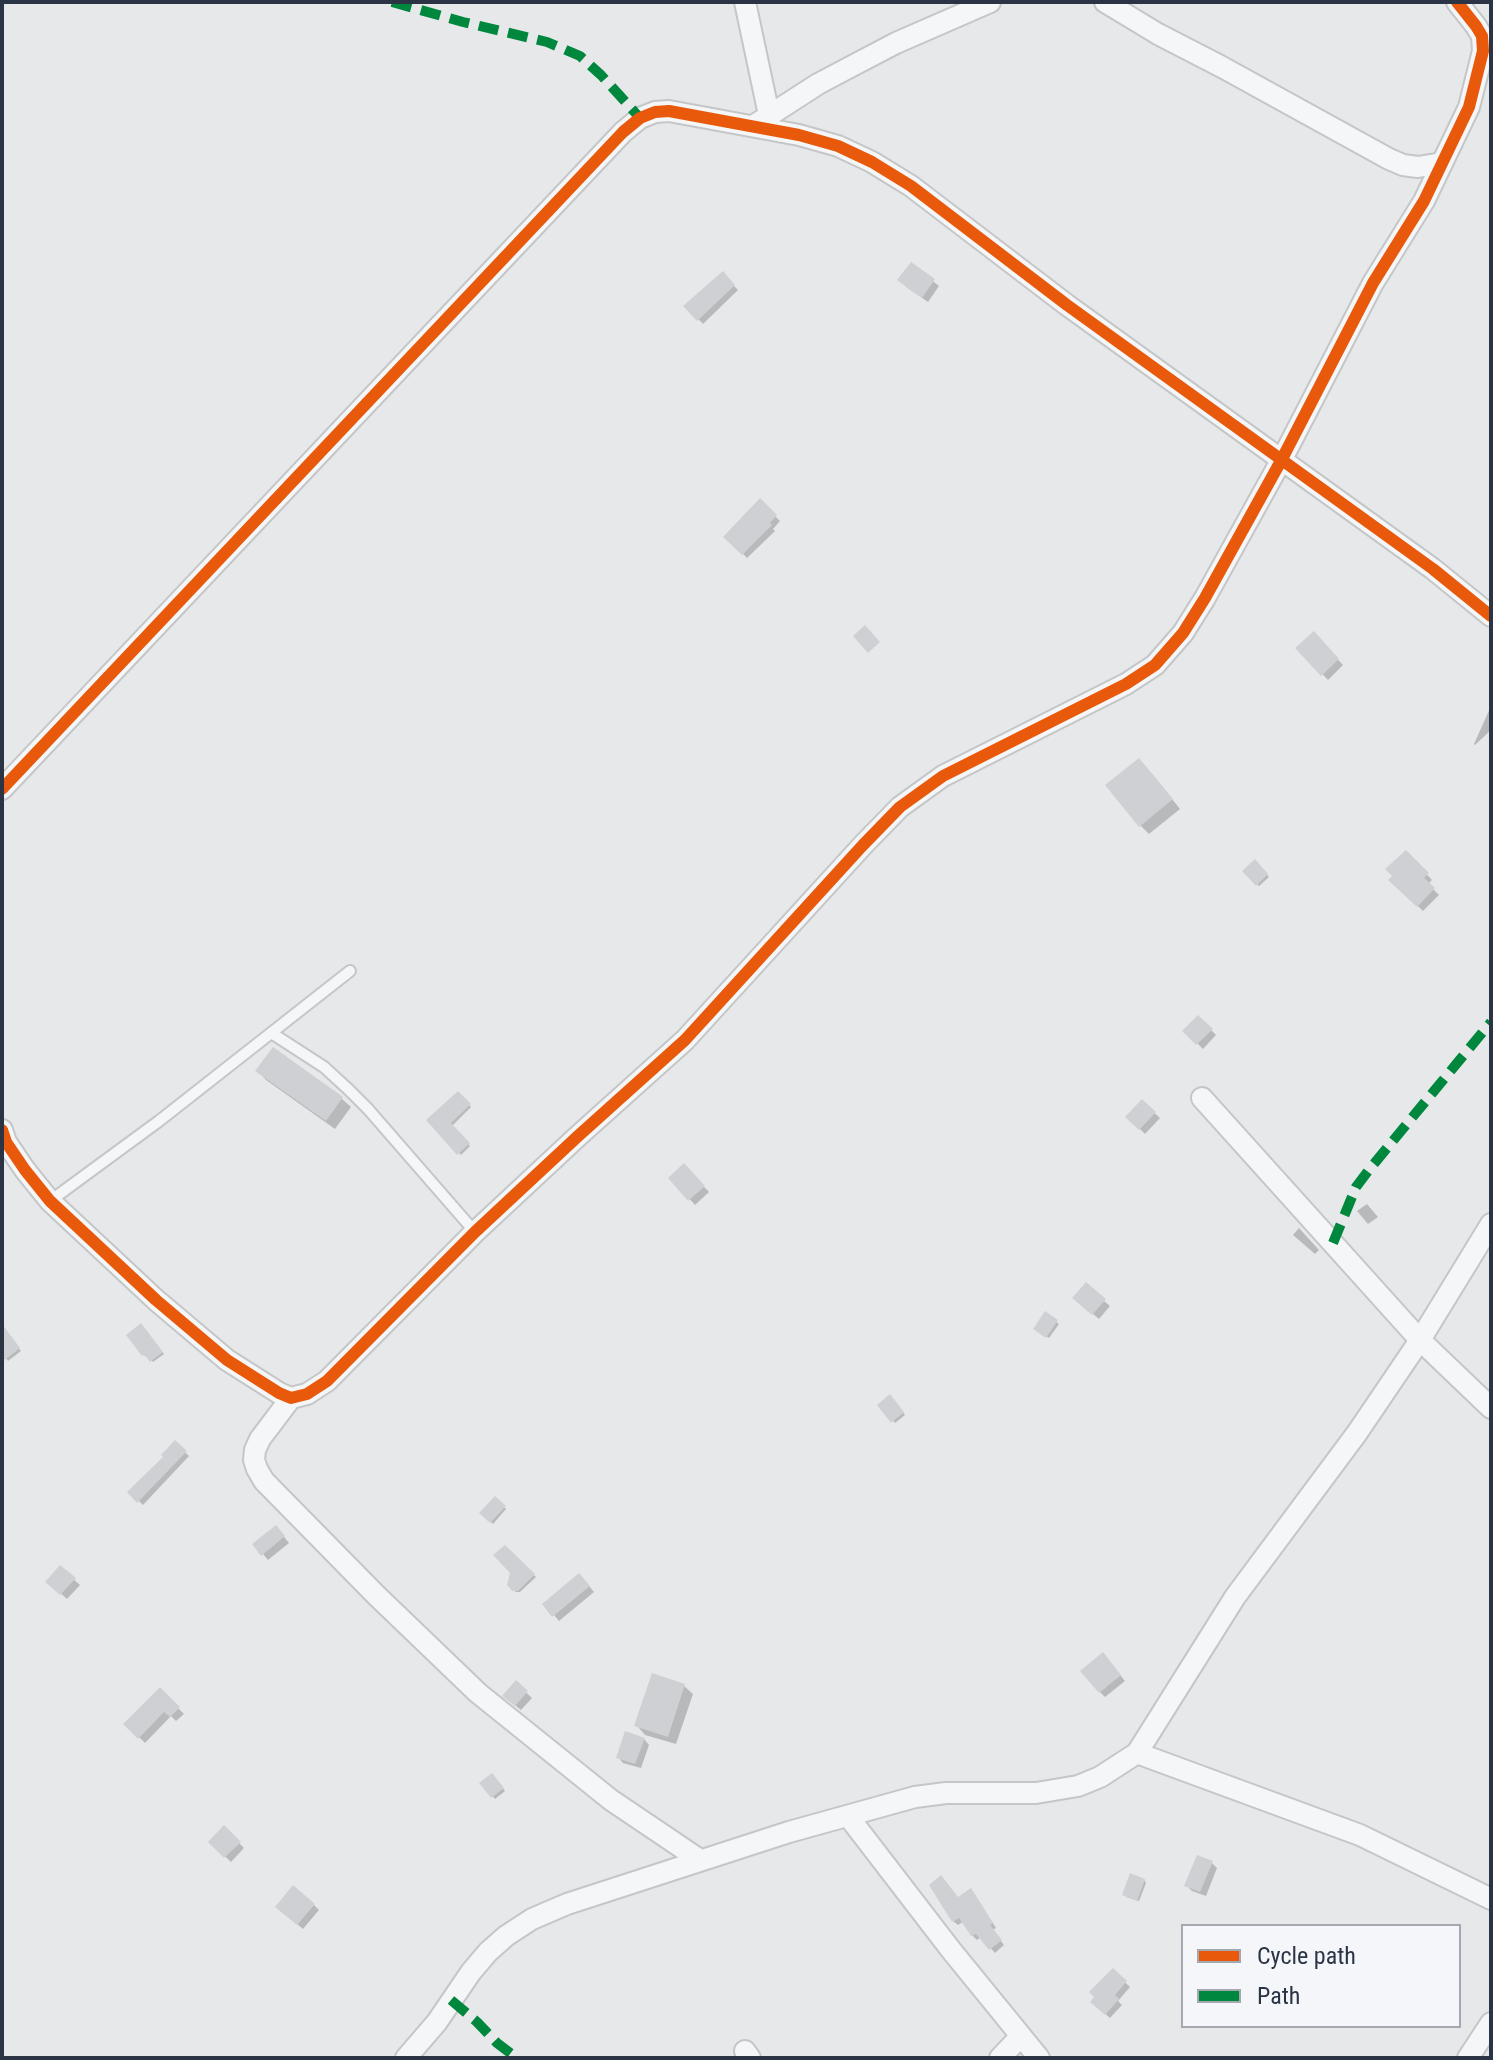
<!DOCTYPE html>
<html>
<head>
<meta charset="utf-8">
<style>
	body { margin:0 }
	#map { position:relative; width:1493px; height:2060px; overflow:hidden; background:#e6e8ea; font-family:"Roboto Condensed",sans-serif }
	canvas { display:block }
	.frame { position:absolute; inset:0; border:4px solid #2b3445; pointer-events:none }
	.legend { position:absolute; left:1181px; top:1924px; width:280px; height:104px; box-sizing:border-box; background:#f4f6f9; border:2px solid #a4a8b1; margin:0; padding:10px 14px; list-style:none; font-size:24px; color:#2b3445 }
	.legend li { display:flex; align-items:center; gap:16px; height:40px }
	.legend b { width:40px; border:2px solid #a4a8b1 }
</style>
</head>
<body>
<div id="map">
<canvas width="1493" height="2060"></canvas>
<div class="frame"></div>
<ul class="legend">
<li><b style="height:10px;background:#e8590c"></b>Cycle path</li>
<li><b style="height:10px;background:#00873e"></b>Path</li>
</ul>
</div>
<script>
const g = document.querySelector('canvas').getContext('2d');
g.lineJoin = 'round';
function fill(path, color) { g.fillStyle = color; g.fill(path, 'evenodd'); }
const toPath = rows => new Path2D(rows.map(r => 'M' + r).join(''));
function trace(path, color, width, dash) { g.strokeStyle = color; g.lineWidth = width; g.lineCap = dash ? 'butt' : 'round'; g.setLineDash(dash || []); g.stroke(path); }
fill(toPath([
	[911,264,939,286,928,302,905,286],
	[722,273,738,290,703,324,686,306],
	[760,501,780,521,773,529,775,531,747,558,726,536],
	[1314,634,1343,665,1328,680,1298,648],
	[1491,706,1491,730,1475,745,1474,744],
	[1148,769,1180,809,1149,834,1140,825],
	[1406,852,1432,880,1428,884,1439,895,1423,911,1391,880],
	[1255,862,1269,877,1259,886,1245,871],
	[1198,1017,1216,1035,1203,1049,1185,1031],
	[273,1049,342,1099,351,1107,335,1129,266,1080,258,1071],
	[458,1094,471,1107,452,1126,470,1146,461,1155,429,1120],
	[1142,1102,1160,1118,1145,1134,1128,1117],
	[684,1166,709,1192,695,1205,671,1178],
	[1367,1204,1378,1217,1368,1224,1357,1211],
	[1299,1228,1319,1250,1315,1254,1293,1235],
	[1104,1301,1110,1306,1099,1319,1080,1303],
	[1045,1314,1059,1324,1049,1338,1038,1331],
	[141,1325,164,1354,153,1362,147,1355,145,1356,143,1354],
	[9,1336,21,1351,8,1361,2,1353,2,1341],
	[890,1397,905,1415,895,1423,879,1405],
	[175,1443,189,1456,143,1505,130,1492,166,1457],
	[495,1499,506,1509,493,1524,482,1513],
	[281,1533,289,1543,268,1560,263,1554],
	[505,1548,536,1577,520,1592,516,1592,511,1587,512,1572],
	[61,1568,80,1585,67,1599,48,1582],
	[585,1581,594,1592,559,1621,554,1615],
	[1108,1660,1125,1681,1105,1697,1100,1692],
	[516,1683,532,1698,521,1710,510,1701],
	[684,1686,693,1694,676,1744,645,1735,637,1726],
	[160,1690,184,1714,176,1721,171,1716,145,1743,126,1724],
	[644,1739,649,1745,641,1768,623,1763,618,1757],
	[492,1775,505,1791,495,1799,482,1784],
	[224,1828,244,1848,231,1862,210,1842],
	[1212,1863,1217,1868,1206,1896,1192,1891,1186,1885],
	[1144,1880,1146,1883,1139,1901,1126,1897],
	[975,1895,996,1928,992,1930,1004,1945,995,1953,981,1937,977,1940,972,1935,964,1921,958,1925,953,1921,958,1899],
	[314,1905,319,1910,303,1929,283,1912],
	[1113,1971,1130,1987,1118,2001,1122,2005,1110,2018,1092,2002]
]), '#0003');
fill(toPath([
	[911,262,935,279,922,298,897,280],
	[723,271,735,285,697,321,683,306],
	[760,498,777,515,770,523,772,525,742,555,723,537],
	[865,625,880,642,868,653,853,636],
	[1314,631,1339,659,1321,676,1295,648],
	[1139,758,1173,799,1139,827,1105,785],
	[1406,850,1429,873,1424,878,1435,888,1417,907,1388,880,1392,876,1385,869],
	[1255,859,1268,874,1256,886,1242,871],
	[1198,1015,1213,1029,1196,1045,1182,1031],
	[273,1047,343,1097,326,1121,255,1071],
	[458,1091,471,1104,451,1123,470,1143,457,1155,426,1120],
	[1142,1099,1156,1112,1139,1130,1125,1117],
	[684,1163,705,1186,688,1201,668,1178],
	[1086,1282,1106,1299,1092,1315,1072,1298],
	[1045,1311,1058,1320,1046,1338,1033,1329],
	[141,1323,163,1352,150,1362,144,1354,142,1356,126,1335],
	[2,1324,20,1348,2,1362],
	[890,1394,904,1412,891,1423,877,1405],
	[175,1440,187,1451,137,1503,127,1492,163,1457,161,1455],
	[495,1496,506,1506,490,1523,479,1513],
	[276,1525,285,1536,261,1556,252,1544],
	[505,1545,535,1574,518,1591,512,1591,510,1588,507,1585,510,1573,493,1555],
	[60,1565,76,1578,60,1595,45,1582],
	[579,1573,590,1586,552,1617,542,1604],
	[1103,1652,1121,1675,1099,1693,1080,1671],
	[652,1673,685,1684,668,1737,634,1726],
	[516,1680,528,1691,515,1706,502,1696],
	[160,1687,180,1707,170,1717,164,1712,138,1739,123,1724],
	[625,1731,645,1738,635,1764,616,1758],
	[492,1773,504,1788,491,1798,479,1783],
	[224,1825,241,1842,224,1858,208,1842],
	[1197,1855,1213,1861,1200,1892,1184,1886],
	[1130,1873,1145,1879,1137,1901,1122,1895],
	[941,1875,958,1897,971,1888,993,1923,990,1925,1002,1940,989,1950,976,1934,971,1936,959,1918,952,1922,929,1885],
	[293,1885,315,1904,297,1925,275,1907],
	[1113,1968,1127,1981,1115,1995,1119,1999,1105,2015,1090,2002,1094,1997,1089,1992]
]), '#ced0d3');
const service = toPath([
	[273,1034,324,1067,348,1089,368,1109,475,1232],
	[50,1201,159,1121,350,971]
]);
const minor = toPath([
	[745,2,769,115],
	[1105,2,1158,34,1222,67,1389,159,1403,165,1418,167,1442,163],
	[753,126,818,84,854,65,896,43,990,2],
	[2,789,623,132,640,118,655,112,669,111,799,135,838,146,872,162,911,186,1067,305,1433,569,1491,616],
	[1202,1098,1420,1340,1491,1408],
	[2,1130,6,1142,25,1170,50,1201,156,1300,227,1360,279,1393,291,1398,307,1394,327,1381,475,1232,577,1137,685,1040,863,845,900,807,943,776,1126,684,1155,665,1183,633,1205,598,1282,459,1373,283,1424,201,1469,107,1483,51,1482,36,1476,26,1457,2],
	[291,1398,260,1439,255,1450,254,1460,257,1469,264,1481,376,1595,478,1693,611,1800,700,1860],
	[1137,1753,1360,1835,1491,1899],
	[848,1816,951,1950,1039,2058],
	[745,2051,750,2058],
	[406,2058,437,2022,471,1972,488,1952,506,1936,532,1919,567,1904,789,1832,915,1797,946,1793,1036,1793,1078,1786,1100,1777,1137,1753,1235,1597,1357,1433,1420,1340,1491,1224],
	[1000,2058,1021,2036],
	[1468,2058,1491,2023]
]);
trace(service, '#c4c6c8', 14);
trace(minor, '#c4c6c8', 24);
trace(service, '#f5f6f7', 10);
trace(minor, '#f5f6f7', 20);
trace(toPath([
	[392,2,463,22,547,42,580,56,601,75,640,118],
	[1333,1243,1356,1187,1368,1171,1491,1022],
	[451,2000,477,2022,497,2043,517,2058]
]), '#00873e', 10, [20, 10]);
trace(toPath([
	[2,789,623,132,640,118,655,112,669,111,799,135,838,146,872,162,911,186,1067,305,1433,569,1491,616],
	[2,1130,6,1142,25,1170,50,1201,156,1300,227,1360,279,1393,291,1398,307,1394,327,1381,475,1232,577,1137,685,1040,863,845,900,807,943,776,1126,684,1155,665,1183,633,1205,598,1282,459,1373,283,1424,201,1469,107,1483,51,1482,36,1476,26,1457,2]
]), '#e8590c', 12);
</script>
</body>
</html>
